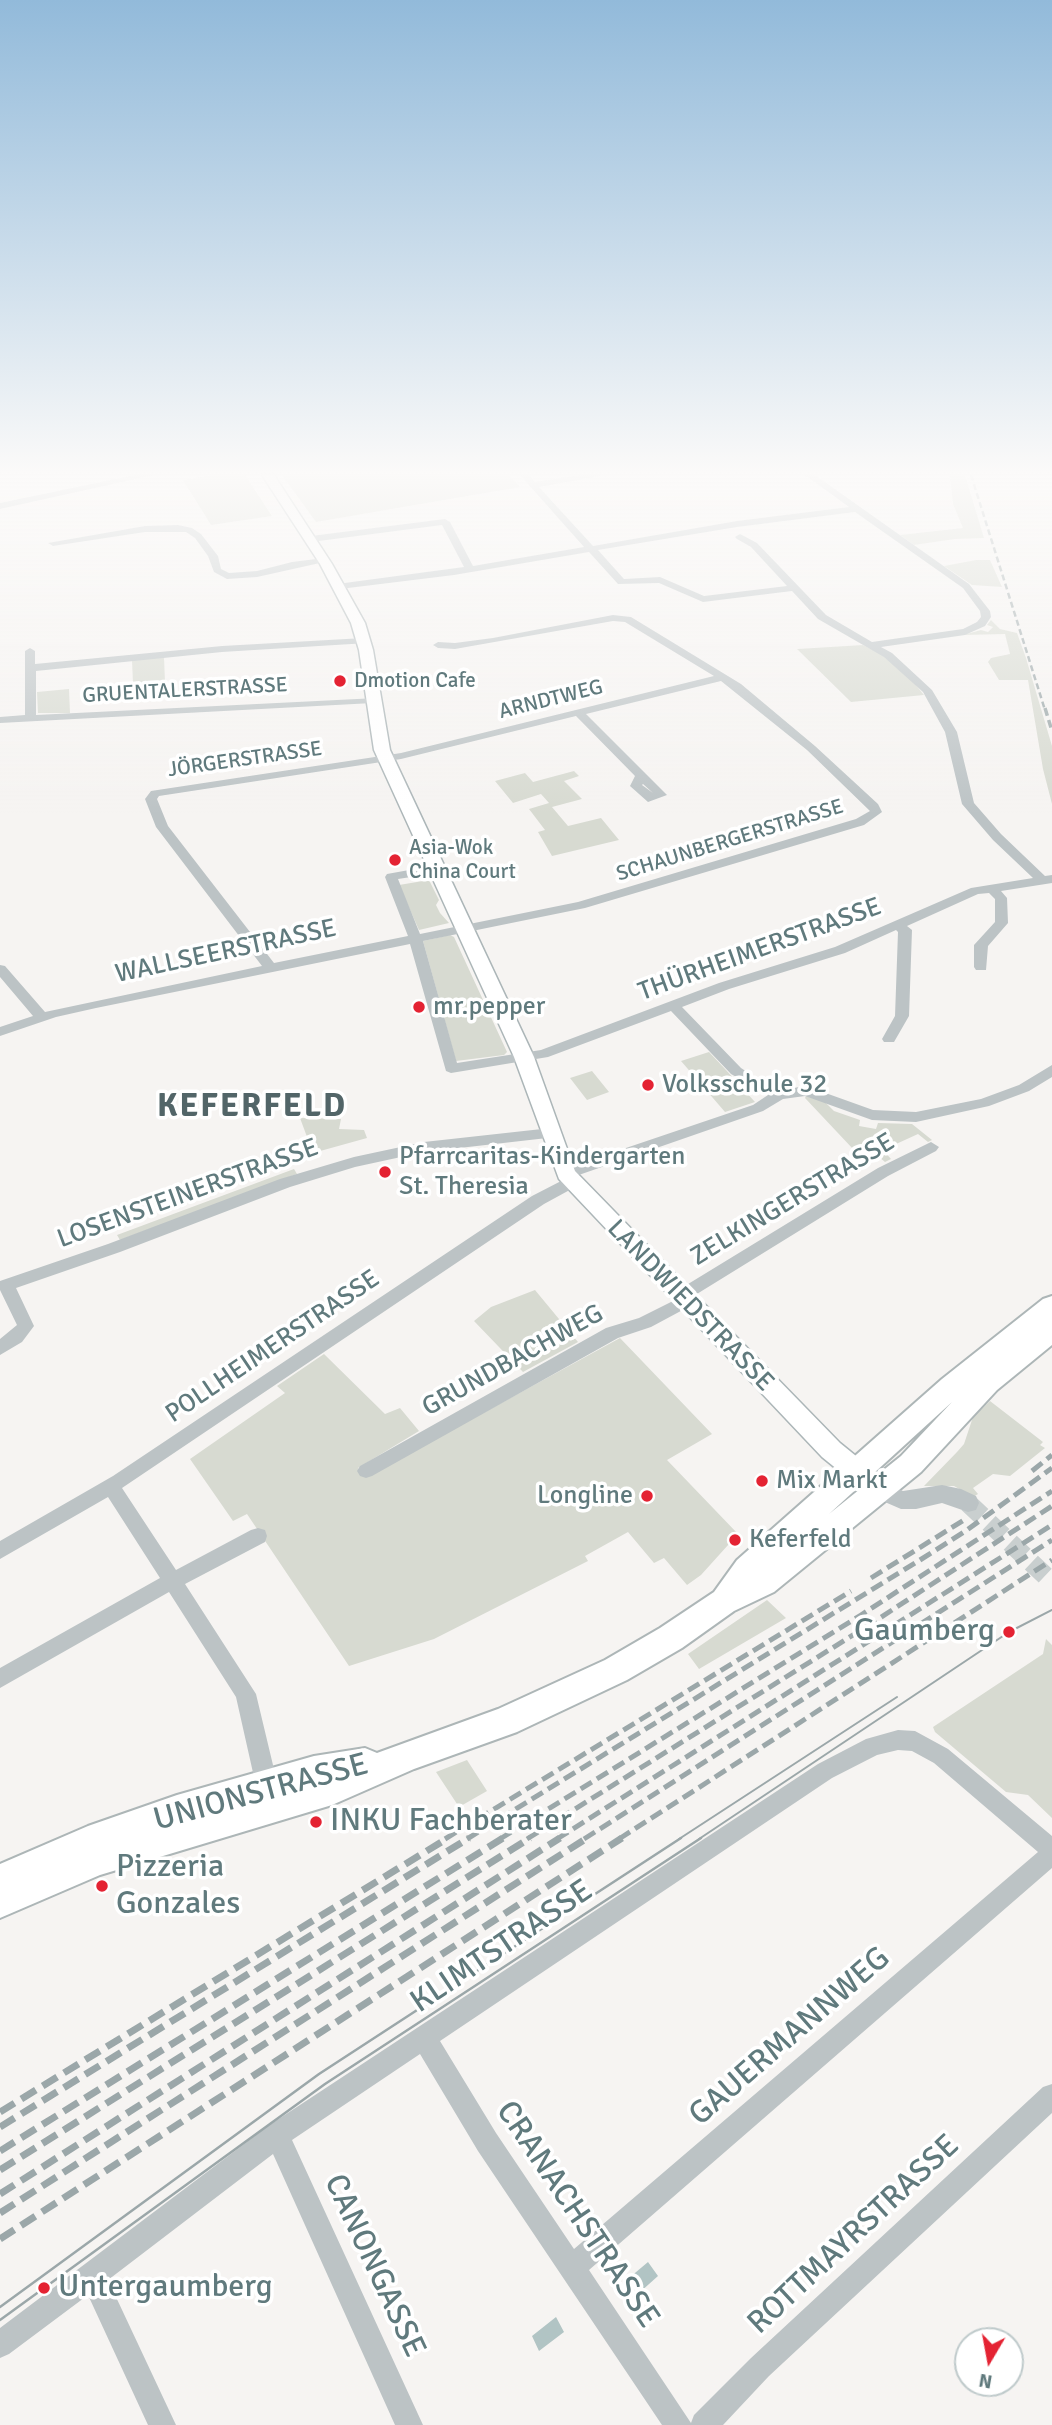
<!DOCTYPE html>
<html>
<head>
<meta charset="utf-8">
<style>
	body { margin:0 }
	#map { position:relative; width:1052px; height:2425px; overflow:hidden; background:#f6f4f2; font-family:Signika,sans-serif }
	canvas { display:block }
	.north { position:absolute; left:954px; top:2327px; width:70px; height:70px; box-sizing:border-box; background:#fff; border:2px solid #bfcacb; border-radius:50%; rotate:190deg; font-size:19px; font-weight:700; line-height:28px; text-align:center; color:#607a7d }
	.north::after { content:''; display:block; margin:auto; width:24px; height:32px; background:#e42333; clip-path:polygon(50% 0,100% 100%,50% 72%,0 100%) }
</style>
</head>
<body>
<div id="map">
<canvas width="1052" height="2425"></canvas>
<div class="north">N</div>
</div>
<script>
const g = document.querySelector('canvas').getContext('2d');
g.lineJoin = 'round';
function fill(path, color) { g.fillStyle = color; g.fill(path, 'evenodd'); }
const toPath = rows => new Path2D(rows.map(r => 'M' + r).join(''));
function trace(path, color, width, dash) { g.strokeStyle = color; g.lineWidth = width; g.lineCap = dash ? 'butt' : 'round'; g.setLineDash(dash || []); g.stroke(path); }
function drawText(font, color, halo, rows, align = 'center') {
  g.font = font + ' Signika,sans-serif'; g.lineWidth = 7; g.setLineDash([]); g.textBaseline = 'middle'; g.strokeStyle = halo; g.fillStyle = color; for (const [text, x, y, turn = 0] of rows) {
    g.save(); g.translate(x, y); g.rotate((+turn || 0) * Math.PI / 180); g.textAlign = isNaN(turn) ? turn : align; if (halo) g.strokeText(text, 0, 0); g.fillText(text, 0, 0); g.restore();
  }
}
fill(toPath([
	[213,475,245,475,272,516,211,525,183,480],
	[282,475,509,475,520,487,316,522],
	[950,475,965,475,984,538,955,539,914,545,900,535,963,528,953,504],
	[976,560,990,560,1002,587,972,585,944,566],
	[991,620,1000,629,1017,633,1026,658,1052,746,1052,804,1043,769,1028,680,999,680,988,662,991,658,1010,654,1005,634,963,635,981,630,988,632,993,627,987,625],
	[863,645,881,654,911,679,924,695,851,702,797,649],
	[164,657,165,682,133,684,132,660],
	[69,689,70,713,38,713,37,692],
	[574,771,579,776,564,781,582,799,552,807,568,826,601,818,619,840,552,856,538,832,545,830,529,809,549,803,541,794,513,803,495,781,525,773,533,782],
	[429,880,439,900,436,905,440,913,449,923,419,930,399,885],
	[450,935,454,937,507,1052,504,1055,456,1061,423,941],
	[709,1052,726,1070,755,1102,725,1112,681,1061],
	[592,1071,609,1092,587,1100,570,1078],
	[806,1096,825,1102,834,1111,860,1120,859,1126,876,1129,878,1123,912,1124,932,1140,928,1142,918,1134,883,1150,891,1159,885,1162,865,1145,853,1149,805,1098],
	[300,1118,341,1119,339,1129,364,1130,367,1138,313,1153],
	[294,1169,297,1174,120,1240,117,1235],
	[535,1290,578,1342,523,1372,474,1321,491,1307],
	[620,1338,712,1434,667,1460,738,1534,701,1575,687,1585,664,1558,654,1563,628,1532,585,1556,588,1561,434,1639,349,1666,247,1514,233,1521,190,1459,285,1393,277,1386,324,1354,385,1414,400,1408,419,1431,358,1468,366,1477],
	[990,1401,1043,1442,1040,1445,1045,1448,1010,1476,993,1474,973,1488,978,1494,973,1497,954,1486,924,1486,957,1452,964,1444,973,1417],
	[767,1600,786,1618,699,1669,688,1654],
	[1046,1639,1052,1645,1052,1818,1028,1795,1006,1792,935,1732,933,1727,1043,1654],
	[467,1760,487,1791,459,1807,436,1772]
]), '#d7dad1');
fill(toPath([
	[648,2262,658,2276,639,2293,629,2278],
	[556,2317,564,2332,539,2351,532,2336]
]), '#b1c4c4');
trace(toPath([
	[968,1503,1052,1582]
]), '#c9cfcf', 19, [19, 10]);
const secondary = toPath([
	[262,475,274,475,332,564,365,623,373,650,390,750,534,1057,575,1171,840,1443,888,1482,891,1489,888,1496,879,1499,870,1496,822,1457,559,1179,514,1057,374,750,359,650,351,623,320,564,262,475]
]);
const primary = toPath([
	[1052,1296,1052,1345,997,1390,921,1472,774,1592,734,1611,682,1648,627,1680,517,1732,414,1769,332,1805,100,1875,0,1918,0,1864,88,1826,177,1795,314,1756,365,1748,377,1753,498,1709,605,1660,660,1628,714,1592,737,1560,942,1379,1043,1299,1052,1296],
	[952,1402,901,1456,829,1514,952,1402]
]);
trace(secondary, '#acb6b8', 3);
trace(primary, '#adb6b7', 4);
fill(toPath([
	[135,475,153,475,0,509,0,503,135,475],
	[520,475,529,475,535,482,581,475,604,475,539,487,593,546,737,521,849,507,805,475,815,475,969,584,990,611,991,617,985,626,965,635,881,647,892,653,932,690,957,732,974,803,1001,834,1045,876,1052,875,1052,883,1001,891,1007,898,1008,923,988,946,986,970,976,970,974,967,974,945,995,922,995,899,989,893,978,894,907,926,912,930,909,1016,894,1042,884,1042,882,1039,895,1016,898,932,896,930,845,953,729,989,682,1007,741,1068,753,1076,781,1090,806,1086,873,1110,916,1112,981,1099,1019,1085,1052,1065,1052,1077,1029,1091,989,1106,916,1122,872,1120,805,1096,783,1099,763,1111,573,1177,580,1182,577,1186,544,1204,122,1488,176,1570,251,1530,258,1528,265,1530,267,1536,265,1542,185,1584,256,1694,278,1786,275,1793,267,1796,259,1793,256,1786,236,1697,169,1592,0,1688,0,1668,160,1578,108,1497,0,1559,0,1541,113,1476,532,1196,565,1179,558,1174,561,1170,753,1105,768,1095,731,1074,671,1011,548,1057,451,1073,446,1071,410,944,96,1008,56,1017,0,1036,0,1027,33,1016,0,977,0,965,5,966,45,1012,262,966,156,827,145,799,151,791,401,753,714,676,625,622,613,621,455,649,438,648,433,645,438,642,455,643,493,638,613,615,631,617,741,684,815,746,878,804,882,812,864,825,585,908,423,941,457,1063,541,1050,719,983,835,947,971,888,1033,878,993,840,962,804,945,732,923,692,884,657,818,619,792,591,703,602,659,583,618,584,589,552,454,575,340,589,337,588,337,584,464,567,442,525,311,542,306,539,311,536,445,519,450,522,473,566,584,547,520,475],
	[855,512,963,588,980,611,981,617,977,622,963,629,872,642,826,615,757,543,740,534,735,537,737,539,751,547,787,586,704,596,660,577,624,579,598,550,737,527,855,512],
	[721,681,807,750,870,811,856,819,578,902,420,934,398,879,437,873,443,869,437,865,387,874,385,877,408,936,274,963,168,826,157,799,159,796,401,759,576,716,635,776,630,786,648,802,667,795,586,714,721,681],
	[643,784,653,793,642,785,643,784],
	[178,525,192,528,201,534,218,556,221,569,229,573,257,571,292,562,324,558,329,561,257,577,227,579,214,572,208,556,195,538,186,532,145,532,53,546,48,543,145,526,178,525],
	[364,638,368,639,368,643,222,652,36,671,36,715,377,698,378,700,373,703,0,723,0,717,25,715,25,651,30,648,35,651,35,664,222,646,364,638],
	[551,1128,556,1129,558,1133,556,1137,424,1152,355,1167,290,1187,120,1252,16,1288,34,1326,22,1342,0,1355,0,1339,17,1325,0,1290,0,1281,108,1244,280,1179,354,1157,424,1142,551,1128],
	[931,1142,939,1147,936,1151,888,1176,692,1297,694,1301,692,1305,651,1327,618,1338,372,1476,366,1478,360,1476,357,1471,360,1466,606,1328,639,1318,675,1300,673,1296,675,1292,878,1168,931,1142],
	[898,1730,915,1731,948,1749,1052,1836,1052,1868,589,2270,691,2423,694,2415,751,2358,1043,2087,1052,2084,1052,2113,769,2376,723,2425,662,2425,478,2151,420,2054,292,2140,423,2425,395,2425,273,2154,108,2280,176,2425,148,2425,88,2295,9,2354,0,2358,0,2328,268,2126,818,1764,866,1739,898,1730],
	[898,1750,912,1751,934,1763,1038,1852,574,2249,496,2133,440,2041,832,1778,877,1755,898,1750]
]), '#bcc3c5');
fill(toPath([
	[879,1480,903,1491,942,1485,961,1489,976,1496,979,1503,976,1510,968,1512,942,1503,916,1509,901,1509,871,1496,868,1489,871,1482,879,1480]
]), '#bcc3c5');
fill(secondary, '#fff');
fill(primary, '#fff');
trace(toPath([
	[679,1839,897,1697],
	[699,1839,1009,1632,1052,1610]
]), '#9ba7a9', 2);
trace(toPath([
	[0,2307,319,2074,681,1838],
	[0,2320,325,2084,701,1838]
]), '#9ba7a9', 2.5);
trace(toPath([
	[971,475,1045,710]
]), '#9ba7a9', 2.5, [6, 3.5]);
trace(toPath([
	[1045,708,1052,731]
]), '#9ba7a9', 3.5, [8, 4.5]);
trace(toPath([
	[1032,1471,1052,1455],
	[871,1578,964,1520],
	[445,1839,851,1591],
	[467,1839,920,1560,967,1530,1052,1468],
	[500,1839,861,1615,1052,1491],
	[527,1839,869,1625,1052,1506],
	[557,1839,1052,1525],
	[584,1839,1052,1540],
	[619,1839,1052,1560]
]), '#9ba7a9', 5, [13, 6]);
trace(toPath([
	[0,2112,448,1838],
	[0,2127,469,1838],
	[0,2151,503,1838],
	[0,2170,530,1838],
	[0,2194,560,1838],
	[0,2213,587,1838],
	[0,2239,622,1838]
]), '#9ba7a9', 7, [17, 8]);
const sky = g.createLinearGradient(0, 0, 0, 815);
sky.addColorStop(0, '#92bada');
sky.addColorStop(0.58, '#fbfaf9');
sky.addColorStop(1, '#fbfaf900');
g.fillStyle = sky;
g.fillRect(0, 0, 1052, 815);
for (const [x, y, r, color] of [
	[340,681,7,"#e42333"],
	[395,860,7,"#e42333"],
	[419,1007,7,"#e42333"],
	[648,1085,7,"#e42333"],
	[385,1172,7,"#e42333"],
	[762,1481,7,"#e42333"],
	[647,1496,7,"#e42333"],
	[735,1540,7,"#e42333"],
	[1009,1632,7,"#e42333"],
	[316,1822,7,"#e42333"],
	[102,1886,7,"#e42333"],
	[44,2288,7,"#e42333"]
]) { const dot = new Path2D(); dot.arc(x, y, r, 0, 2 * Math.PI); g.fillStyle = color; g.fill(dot); trace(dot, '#fff', 2.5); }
drawText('21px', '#607a7d', '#fff', [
	["Dmotion Cafe",354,681],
	["Asia-Wok",409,848],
	["China Court",409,872]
], 'left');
drawText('21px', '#607a7d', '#fff', [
	["GRUENTALERSTRASSE",185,691,-3],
	["ARNDTWEG",551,700,-14],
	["JÖRGERSTRASSE",245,760,-8],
	["SCHAUNBERGERSTRASSE",730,841,-17]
]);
drawText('26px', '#607a7d', '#fff', [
	["THÜRHEIMERSTRASSE",760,950,-20],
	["WALLSEERSTRASSE",226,952,-12],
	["LOSENSTEINERSTRASSE",188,1194,-20],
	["ZELKINGERSTRASSE",793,1200,-31],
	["LANDWIEDSTRASSE",690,1306,46],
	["POLLHEIMERSTRASSE",273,1347,-34],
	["GRUNDBACHWEG",513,1361,-29]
]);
drawText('26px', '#607a7d', '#fff', [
	["mr.pepper",433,1007],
	["Volksschule 32",662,1085],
	["Pfarrcaritas-Kindergarten",399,1157],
	["St. Theresia",399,1187],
	["Mix Markt",776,1481],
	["Longline",633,1496,"right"],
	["Keferfeld",749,1540]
], 'left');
drawText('32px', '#607a7d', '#fff', [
	["Gaumberg",995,1632,"right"],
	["INKU Fachberater",330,1822],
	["Pizzeria",116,1868],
	["Gonzales",116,1905],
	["Untergaumberg",58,2288]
], 'left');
drawText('32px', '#607a7d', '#fff', [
	["UNIONSTRASSE",261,1793,-15],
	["KLIMTSTRASSE",502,1947,-34],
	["GAUERMANNWEG",790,2037,-41],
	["CRANACHSTRASSE",577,2215,56],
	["ROTTMAYRSTRASSE",854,2235,-43],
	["CANONGASSE",374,2266,65]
]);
g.letterSpacing = '2px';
drawText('bold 33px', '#526568', '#fff', [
	["KEFERFELD",252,1107]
]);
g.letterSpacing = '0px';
</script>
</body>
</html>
